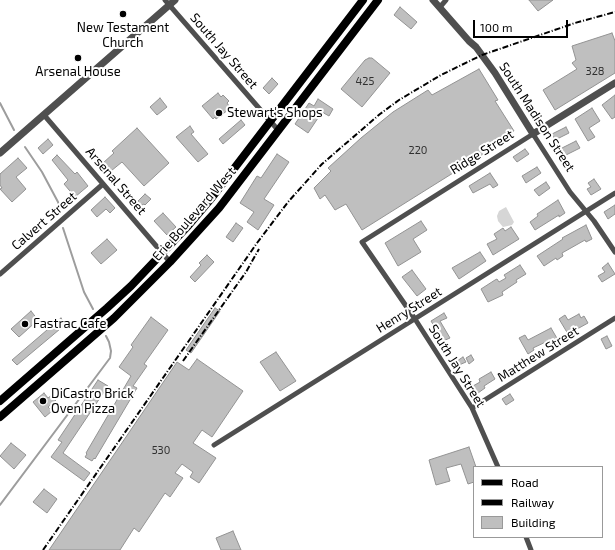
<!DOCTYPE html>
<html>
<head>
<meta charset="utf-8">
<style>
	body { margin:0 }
	#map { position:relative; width:615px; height:550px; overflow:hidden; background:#fff; font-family:"Exo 2",sans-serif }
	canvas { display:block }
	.legend { position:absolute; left:473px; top:466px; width:130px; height:72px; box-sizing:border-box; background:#fff; border:1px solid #999; margin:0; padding:5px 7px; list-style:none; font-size:12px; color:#000 }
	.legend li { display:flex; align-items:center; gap:8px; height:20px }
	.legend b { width:20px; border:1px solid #999 }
	.scale { position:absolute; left:473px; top:20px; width:95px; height:18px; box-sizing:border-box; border:2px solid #000; border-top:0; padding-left:5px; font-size:12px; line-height:14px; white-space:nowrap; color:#000; -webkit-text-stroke:3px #fff; paint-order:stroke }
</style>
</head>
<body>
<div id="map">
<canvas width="615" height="550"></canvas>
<ul class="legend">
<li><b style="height:5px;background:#000"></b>Road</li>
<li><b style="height:5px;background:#000"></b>Railway</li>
<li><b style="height:11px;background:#bfbfbf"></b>Building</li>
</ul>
<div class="scale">100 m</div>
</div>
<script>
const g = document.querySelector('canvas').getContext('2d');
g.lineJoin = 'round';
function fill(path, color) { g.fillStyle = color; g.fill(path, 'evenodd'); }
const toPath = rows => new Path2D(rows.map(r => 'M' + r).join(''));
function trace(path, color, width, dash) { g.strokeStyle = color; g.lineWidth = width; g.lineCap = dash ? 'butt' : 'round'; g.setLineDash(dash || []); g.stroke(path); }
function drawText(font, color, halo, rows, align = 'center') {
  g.font = font + ' "Exo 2",sans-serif'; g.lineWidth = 4; g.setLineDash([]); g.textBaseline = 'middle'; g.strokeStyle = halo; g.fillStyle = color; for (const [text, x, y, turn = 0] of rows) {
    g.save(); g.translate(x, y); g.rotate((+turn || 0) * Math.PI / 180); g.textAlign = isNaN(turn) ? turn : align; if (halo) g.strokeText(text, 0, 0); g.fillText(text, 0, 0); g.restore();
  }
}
fill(toPath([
	[506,207,514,222,512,225,503,227,498,221,497,216,499,211]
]), '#d6d6d6');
trace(toPath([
	[0,103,14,130],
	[25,147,42,172,58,202,61,212],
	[63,228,84,292,93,309],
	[0,505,110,358,111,351,109,342,106,336]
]), '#9d9d9d', 2);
const building = toPath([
	[529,0,553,0,538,11,529,0],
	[400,7,417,22,411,29,394,15,400,7],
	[612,33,615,41,615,73,555,110,543,90,577,69,572,63,576,60,572,46,612,33],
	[369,58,372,58,390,73,362,107,341,89,365,60,369,58],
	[479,69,498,100,495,101,514,131,491,145,493,148,362,230,346,204,335,210,325,195,320,199,314,188,331,171,328,168,361,138,393,112,428,90,432,95,479,69],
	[272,78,278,84,269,94,263,88,272,78],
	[218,93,221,97,223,95,229,101,227,103,229,106,226,108,228,110,216,119,215,117,213,119,202,106,218,93],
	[615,95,615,117,612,119,602,105,615,95],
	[160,98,167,107,157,115,150,107,160,98],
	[318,99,333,109,329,116,322,112,308,133,295,124,309,103,314,106,318,99],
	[592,108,600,121,589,128,595,137,588,141,575,119,592,108],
	[241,120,245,125,223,144,219,139,241,120],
	[190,126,194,132,191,134,208,154,198,162,176,137,190,126],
	[566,127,569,133,555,140,552,134,566,127],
	[137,128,169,163,144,186,122,162,111,171,103,163,114,153,112,151,137,128],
	[48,139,53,145,43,154,38,148,48,139],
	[576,141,580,148,564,156,560,149,576,141],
	[525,149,529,154,517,162,513,157,525,149],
	[277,154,289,162,264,199,274,205,258,230,247,222,254,212,240,203,257,176,261,178,277,154],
	[57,155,75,174,77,172,88,186,75,197,64,184,68,180,52,160,57,155],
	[18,158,27,168,16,177,26,189,12,202,0,189,2,188,0,185,0,174,18,158],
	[537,167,541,173,526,183,522,176,537,167],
	[490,173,498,185,493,188,490,184,473,193,469,186,490,173],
	[594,179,601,189,591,195,587,189,591,187,588,183,594,179],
	[546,182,550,188,539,196,534,190,546,182],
	[145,194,151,199,145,205,144,204,142,205,138,201,145,194],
	[105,197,115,208,110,213,106,209,97,217,91,210,105,197],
	[558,200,565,213,559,217,559,215,535,230,530,222,538,216,537,214,558,200],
	[615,205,615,214,608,219,604,212,615,205],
	[163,213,176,227,167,235,154,221,163,213],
	[421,221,427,230,413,239,421,252,398,266,385,243,421,221],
	[236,223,243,228,233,242,226,237,236,223],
	[586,225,592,239,586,242,585,240,562,253,563,256,557,260,556,258,544,266,537,256,563,239,562,238,586,225],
	[511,227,519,239,493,255,487,244,497,239,494,234,503,228,505,231,511,227],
	[107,239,117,250,101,264,91,253,107,239],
	[480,252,486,261,459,279,452,268,480,252],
	[207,255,214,262,195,282,190,277,201,265,199,263,207,255],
	[608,263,615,274,602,282,598,276,605,272,602,268,608,263],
	[520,265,526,274,516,280,517,282,502,292,503,295,488,302,481,289,495,280,497,279,499,282,506,278,504,275,520,265],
	[412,270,426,289,417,296,402,277,412,270],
	[215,308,220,311,191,353,186,350,215,308],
	[31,311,38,320,19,337,11,329,31,311],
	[444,313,447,318,440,321,450,338,443,341,431,321,444,313],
	[579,314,581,318,584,316,588,323,568,334,559,319,565,315,568,320,579,314],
	[151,317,168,330,144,364,147,366,133,386,137,388,95,459,94,458,92,461,85,457,87,454,86,453,131,376,119,367,133,347,131,345,151,317],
	[61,318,66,324,17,365,12,360,61,318],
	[551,328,558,340,552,344,550,340,533,348,534,350,528,354,519,338,525,335,528,340,551,328],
	[607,336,612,346,606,349,601,339,607,336],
	[276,352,296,381,280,391,260,362,276,352],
	[471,355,474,360,469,364,466,358,471,355],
	[463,357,466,362,459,365,457,361,463,357],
	[197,359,243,391,212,437,202,430,193,443,216,458,199,483,190,477,193,472,182,464,175,473,183,478,170,497,165,493,139,532,134,528,120,550,49,550,177,362,189,370,197,359],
	[491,372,495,379,484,386,485,388,478,393,473,386,480,382,479,379,491,372],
	[98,380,108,386,63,453,90,473,84,481,51,457,62,442,58,440,98,380],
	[44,393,48,398,52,395,56,400,48,407,52,411,45,417,33,402,44,393],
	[510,394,514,400,506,405,502,399,510,394],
	[11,443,26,455,14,469,0,456,11,443],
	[469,447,476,467,474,467,474,482,468,484,461,464,446,468,450,481,436,485,429,460,469,447],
	[44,489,57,499,47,513,33,502,44,489],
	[233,531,241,550,221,550,216,538,233,531]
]);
fill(building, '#bfbfbf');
trace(building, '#939393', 1);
trace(toPath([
	[165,0,278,130],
	[440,7,446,0],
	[44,115,170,262],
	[0,274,103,184],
	[472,408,615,318],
	[214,445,615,193],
	[498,467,472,408,415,319,362,242,533,134,570,192,594,221,615,252],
	[526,537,531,550]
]), '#4f4f4f', 5);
trace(toPath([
	[433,0,469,41,476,47,495,73,533,134,615,83],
	[0,153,175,0]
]), '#4f4f4f', 7);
trace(toPath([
	[0,401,107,308,131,286,188,226,210,200,363,0],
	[0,417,114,318,170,262,219,208,378,0]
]), '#000', 8);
trace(toPath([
	[183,361,246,272,259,249],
	[43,550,257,243,288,202,322,164,380,114,399,100,441,75,482,55,575,23,615,12]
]), '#000', 2, [6, 2, 1, 2]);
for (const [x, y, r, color] of [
	[123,14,4,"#000"],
	[78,58,4,"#000"],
	[219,113,4,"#000"],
	[25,324,4,"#000"],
	[43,401,4,"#000"]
]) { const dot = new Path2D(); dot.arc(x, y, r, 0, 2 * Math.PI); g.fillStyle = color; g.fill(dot); trace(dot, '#fff', 1.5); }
drawText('11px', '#303030', null, [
	["328",595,71],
	["425",365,81],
	["220",418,150],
	["530",161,450]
]);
drawText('13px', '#000', '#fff', [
	["New Testament",123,28,"center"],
	["Church",123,43,"center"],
	["Arsenal House",78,72,"center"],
	["Stewart's Shops",227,113],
	["Fastrac Cafe",33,324],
	["DiCastro Brick",51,394],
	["Oven Pizza",51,409]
], 'left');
drawText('13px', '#000', '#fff', [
	["South Jay Street",224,51,49],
	["South Madison Street",537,117,57],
	["Ridge Street",482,152,-32],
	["Arsenal Street",116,181,49],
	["Erie Boulevard West",194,214,-49],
	["Calvert Street",44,221,-41],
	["Henry Street",409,310,-32],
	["Matthew Street",538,354,-32],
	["South Jay Street",457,366,58]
]);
</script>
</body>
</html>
